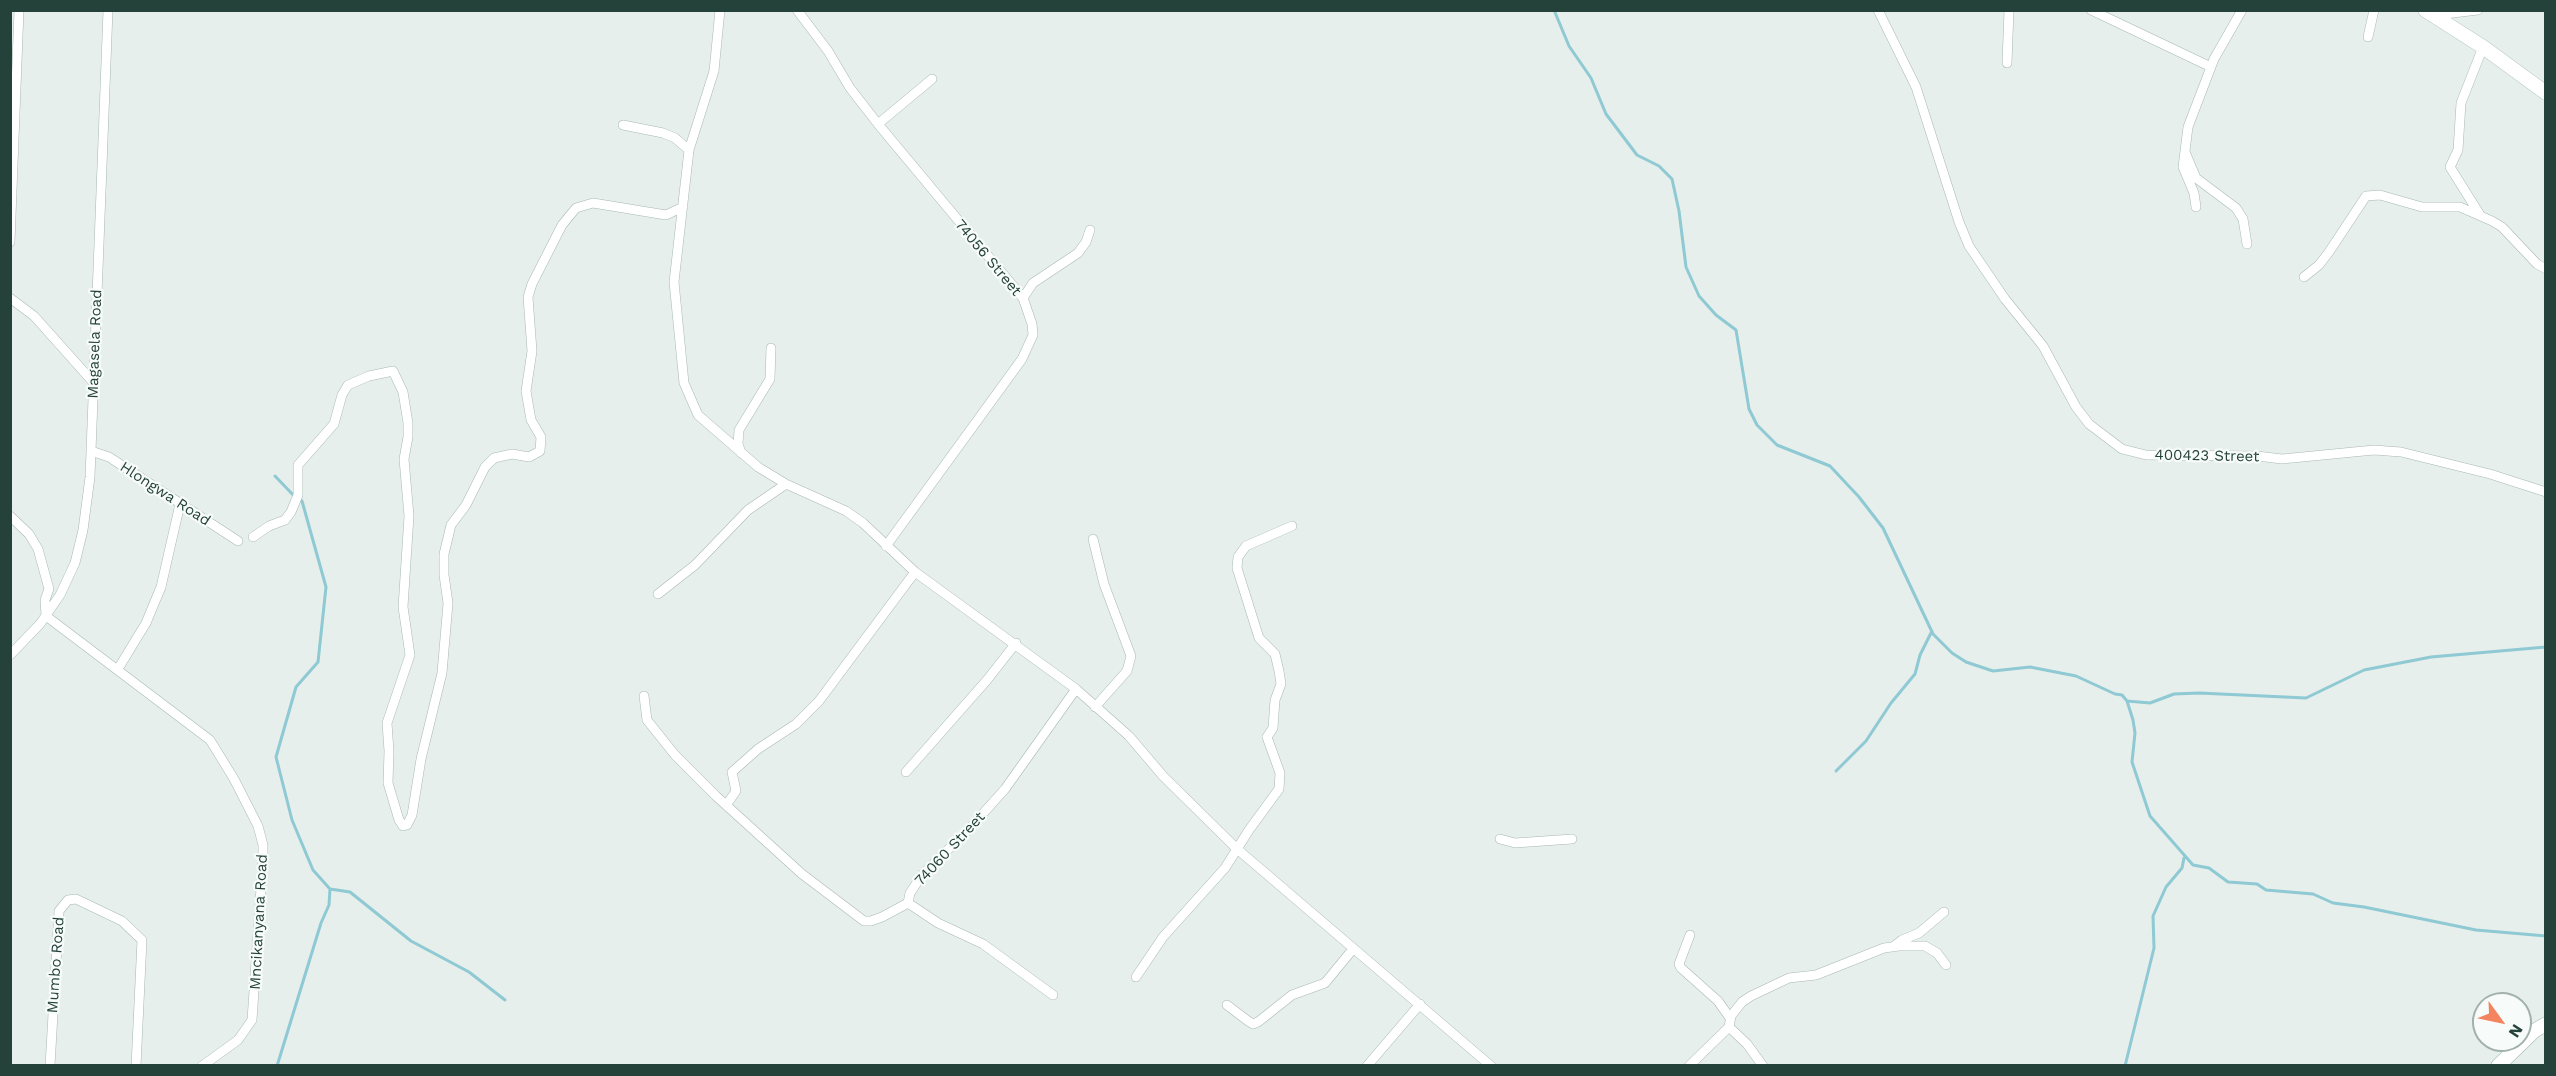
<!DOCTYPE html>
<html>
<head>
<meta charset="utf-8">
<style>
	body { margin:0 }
	#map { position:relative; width:2556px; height:1076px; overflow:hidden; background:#e6efeb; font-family:"Work Sans",sans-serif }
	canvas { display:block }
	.frame { position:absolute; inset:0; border:12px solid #24423a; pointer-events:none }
	.north { position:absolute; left:2472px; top:992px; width:60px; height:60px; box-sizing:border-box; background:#f7fbf9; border:2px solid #a3b1ad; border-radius:50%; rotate:123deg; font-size:16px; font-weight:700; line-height:24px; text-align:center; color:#24423a }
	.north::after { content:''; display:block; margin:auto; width:21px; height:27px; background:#f4845f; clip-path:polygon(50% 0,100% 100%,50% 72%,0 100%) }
</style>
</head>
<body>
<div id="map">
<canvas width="2556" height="1076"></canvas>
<div class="frame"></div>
<div class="north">N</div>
</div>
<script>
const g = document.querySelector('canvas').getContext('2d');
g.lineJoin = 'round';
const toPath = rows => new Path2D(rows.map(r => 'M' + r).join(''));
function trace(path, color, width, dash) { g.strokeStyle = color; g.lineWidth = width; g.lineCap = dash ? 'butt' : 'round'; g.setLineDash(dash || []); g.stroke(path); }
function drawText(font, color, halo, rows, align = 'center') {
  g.font = font + ' "Work Sans",sans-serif'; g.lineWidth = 4.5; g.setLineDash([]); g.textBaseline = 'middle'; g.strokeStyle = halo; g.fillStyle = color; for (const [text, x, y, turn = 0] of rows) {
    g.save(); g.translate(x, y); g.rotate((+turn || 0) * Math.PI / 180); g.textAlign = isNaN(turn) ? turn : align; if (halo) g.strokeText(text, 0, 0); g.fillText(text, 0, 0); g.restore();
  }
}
trace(toPath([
	[1554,10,1569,46,1591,78,1606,114,1637,155,1659,166,1672,179,1679,211,1686,267,1699,296,1716,315,1736,330,1749,409,1757,425,1777,445,1830,466,1859,497,1883,528,1933,634,1952,653,1966,662,1993,671,2030,667,2076,676,2115,694,2122,695,2127,701,2133,720,2135,733,2132,762,2150,816,2193,865,2209,868,2228,882,2257,884,2266,890,2313,894,2333,903,2364,907,2476,930,2546,936],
	[275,476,297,499,302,501,326,587,318,662,296,687,276,757,292,820,313,870,330,889,329,905,321,923,277,1066],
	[2127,701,2150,703,2174,694,2199,693,2306,698,2364,670,2431,657,2546,647],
	[1836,771,1866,741,1891,703,1915,674,1920,655,1932,631],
	[330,889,350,892,411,941,469,972,505,1000],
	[2125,1066,2154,948,2153,916,2166,887,2182,868,2184,858]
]), '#8ec9d4', 3);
const street = toPath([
	[720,10,714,71,689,150,674,282,684,383,698,415,758,467,786,484,846,511,863,523,915,572,1076,689,1129,736,1163,776,1236,848,1491,1066],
	[797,10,828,51,850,88,878,124,1023,298,1032,324,1033,335,1022,359,886,546],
	[1878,10,1916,87,1959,222,1969,246,2005,299,2043,346,2076,407,2089,424,2122,449,2146,455,2257,456,2282,459,2374,450,2401,452,2490,474,2546,492],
	[2091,10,2211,67],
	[2436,15,2478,10],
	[2368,37,2374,10],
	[2007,63,2009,10],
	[878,124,932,79],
	[623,125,663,133,675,138,689,150],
	[2185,152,2196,178,2236,208,2243,219,2247,244],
	[2196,207,2194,193,2183,167,2188,127,2214,59,2242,10],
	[2480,215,2450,167,2458,150,2461,103,2483,47],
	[10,242,19,10],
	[2304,277,2319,265,2329,252,2366,196,2380,195,2422,207,2460,207,2492,221,2502,227,2537,264,2546,269],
	[10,298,34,316,93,382],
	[1023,298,1033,283,1078,253,1086,242,1090,230],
	[91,451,109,457,238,541],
	[741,453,738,444,739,430,770,379,771,348],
	[10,516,29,534,38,549,49,589,45,600,46,616,210,740,234,779,258,826,263,845,263,859,252,1020,238,1040,202,1066],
	[253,537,269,526,285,520,291,512,298,495,298,465,334,424,342,395,348,385,369,376,393,371,403,392,408,423,408,437,404,459,409,516,403,607,410,655,387,723,389,751,388,783,399,820,403,826,407,825,412,815,421,759,442,673,448,603,444,575,444,554,451,525,466,505,485,467,494,458,512,454,529,457,540,451,541,437,531,420,526,391,532,351,528,297,532,284,562,225,576,208,593,203,666,215,683,207],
	[1093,539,1104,584,1131,656,1127,671,1095,707],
	[658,594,695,565,748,510,786,484],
	[10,655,40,624,60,595,75,563,83,530,90,477,108,10],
	[118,669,146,623,161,587,180,504],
	[644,696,647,720,675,755,716,796,802,874,864,921,871,921,882,917,908,903],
	[906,772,987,680,1016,643],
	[727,804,736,791,732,772,758,749,796,724,819,701,915,572],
	[1500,839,1515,843,1572,839],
	[908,903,910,893,922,875,969,829,1005,789,1076,689],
	[908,903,938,923,983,944,1053,995],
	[1690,935,1679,964,1681,968,1718,1001,1730,1018],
	[1894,946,1902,940,1919,933,1944,912],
	[1136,977,1163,937,1225,868,1249,830,1279,789,1280,773,1267,737,1273,728,1275,700,1281,684,1279,671,1275,654,1259,638,1237,568,1238,557,1246,546,1292,526],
	[1227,1005,1248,1021,1253,1024,1258,1022,1292,995,1325,983,1353,949],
	[1729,1027,1731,1016,1742,1002,1751,996,1789,978,1816,975,1884,948,1899,946,1925,946,1937,953,1946,965],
	[50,1066,59,911,68,900,76,899,122,921,142,940,136,1066],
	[1367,1066,1420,1004],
	[1689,1066,1729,1027,1747,1044,1763,1066]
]);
const secondary = toPath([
	[2425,10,2483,47,2546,93],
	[2498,1066,2534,1031,2546,1024]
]);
trace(street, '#a8b8b2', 10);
trace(secondary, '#a4bbb3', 15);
trace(street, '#fff', 9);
trace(secondary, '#fff', 14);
drawText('15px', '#24423a', '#f7fbf9', [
	["74056 Street",988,258,50],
	["Magasela Road",95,344,-88],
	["400423 Street",2207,456,1],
	["Hlongwa Road",165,494,33],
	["74060 Street",950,849,-47],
	["Mncikanyana Road",259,922,-87],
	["Mumbo Road",56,965,-86]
]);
</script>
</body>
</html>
